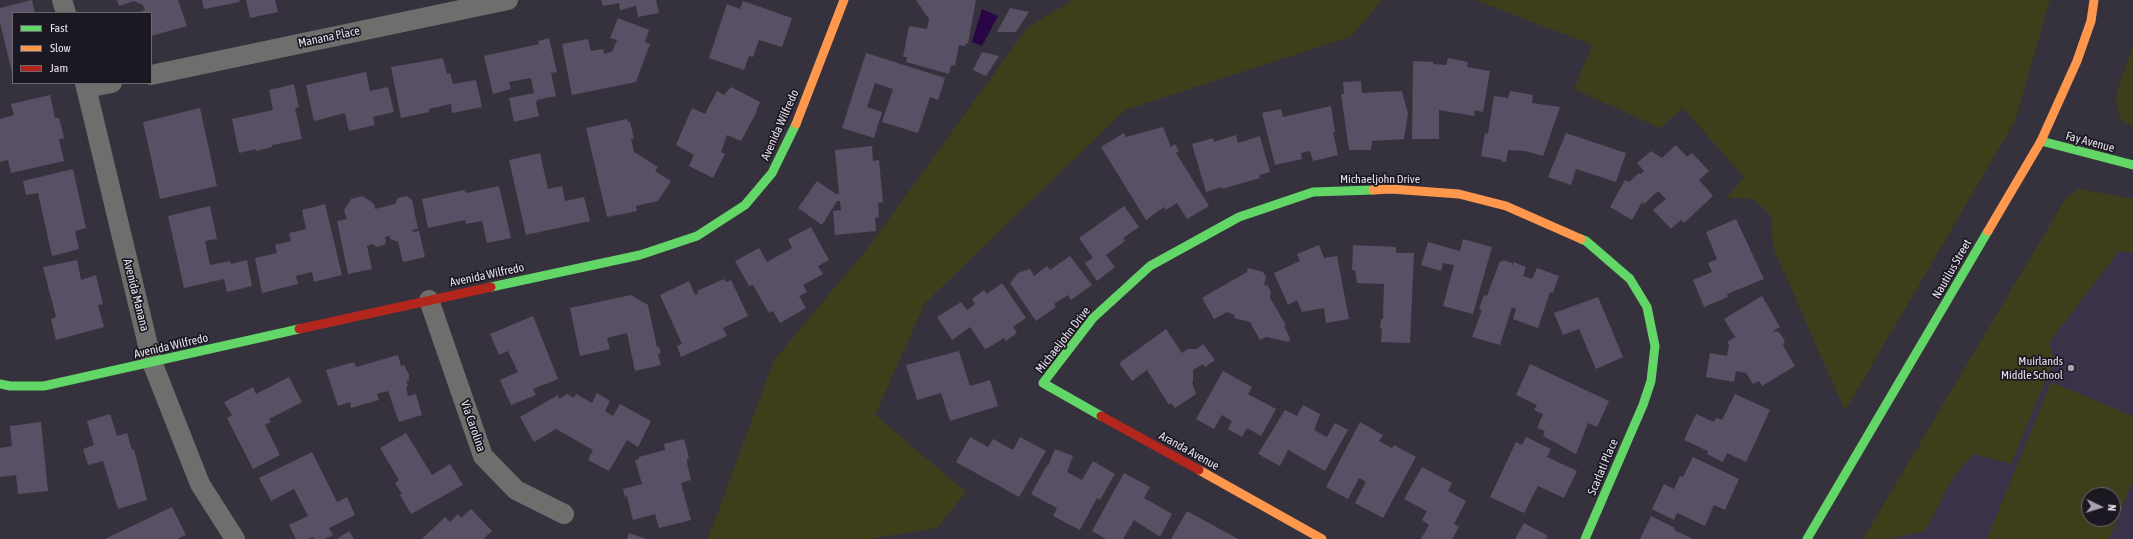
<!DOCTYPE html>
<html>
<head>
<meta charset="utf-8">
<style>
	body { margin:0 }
	#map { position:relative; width:2133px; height:539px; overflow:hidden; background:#36323d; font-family:"Asap Condensed",sans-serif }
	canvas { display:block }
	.legend { position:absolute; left:12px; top:12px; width:140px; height:72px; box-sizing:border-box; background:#1b1821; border:1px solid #6c6873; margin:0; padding:5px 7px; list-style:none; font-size:12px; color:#e5e0ed }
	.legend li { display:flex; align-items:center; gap:8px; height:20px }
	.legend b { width:20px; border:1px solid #6c6873 }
	.north { position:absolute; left:2081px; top:487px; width:40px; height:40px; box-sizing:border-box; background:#1b1821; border:1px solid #6c6873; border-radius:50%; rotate:94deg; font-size:11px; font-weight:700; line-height:16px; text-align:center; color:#e5e0ed }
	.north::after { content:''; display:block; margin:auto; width:14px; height:18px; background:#a8a3af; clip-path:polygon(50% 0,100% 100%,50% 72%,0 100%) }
</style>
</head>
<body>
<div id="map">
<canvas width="2133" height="539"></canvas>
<ul class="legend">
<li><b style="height:5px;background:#63d668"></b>Fast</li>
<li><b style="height:5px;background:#ff974d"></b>Slow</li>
<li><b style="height:5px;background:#b3261e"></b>Jam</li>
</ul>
<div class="north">N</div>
</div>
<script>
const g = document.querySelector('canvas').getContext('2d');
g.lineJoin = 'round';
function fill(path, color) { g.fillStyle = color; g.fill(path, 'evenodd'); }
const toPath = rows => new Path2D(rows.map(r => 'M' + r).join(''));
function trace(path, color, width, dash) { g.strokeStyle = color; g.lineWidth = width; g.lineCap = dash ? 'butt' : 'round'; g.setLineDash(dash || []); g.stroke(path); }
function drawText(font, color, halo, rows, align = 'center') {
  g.font = font + ' "Asap Condensed",sans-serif'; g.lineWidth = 3.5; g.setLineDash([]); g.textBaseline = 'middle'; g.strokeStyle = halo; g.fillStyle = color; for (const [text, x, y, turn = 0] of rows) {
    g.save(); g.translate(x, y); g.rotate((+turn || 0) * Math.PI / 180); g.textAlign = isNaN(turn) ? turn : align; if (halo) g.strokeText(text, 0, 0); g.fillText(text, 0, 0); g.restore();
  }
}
fill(toPath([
	[2133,236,2133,539,1883,539,2102,242],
	[2089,495,2113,495,2113,519,2089,519]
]), '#3b3249');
fill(toPath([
	[1073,0,1382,0,1352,36,1125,110,925,303,875,415,966,492,937,528,868,539,708,539,774,360,868,248,1027,28],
	[1476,0,2050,0,2015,121,1845,411,1773,247,1771,216,1754,199,1726,198,1744,177,1683,108,1660,128,1574,89,1592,45],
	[2133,46,2133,126,2121,120,2116,104,2117,92],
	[2079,189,2133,199,2133,253,2119,251,2049,343,2054,360,2011,464,1973,454,1953,478,1925,531,1888,539,1863,539,2066,198],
	[2051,382,2133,416,2133,481,2109,539,1987,539],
	[2089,495,2113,495,2113,519,2089,519]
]), '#3c3f1a');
fill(toPath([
	[982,9,998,16,982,46,972,42]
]), '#290548');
fill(toPath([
	[32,0,35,13,13,13,12,73,0,22,0,8],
	[117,0,178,0,187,26,151,36,151,13,136,13,145,10,143,5,134,1,119,6],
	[202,0,239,0,240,2,204,9],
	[246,0,275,0,278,12,250,18],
	[601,0,656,0,659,13,638,17,636,6,620,10,619,3,603,6],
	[916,0,976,0,968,44,966,43,965,46,959,45,955,66,951,65,949,74,906,62,907,57,903,57,909,26,927,29,929,19],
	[743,1,792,18,782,47,759,40,753,57,749,56,744,70,709,58,727,4,740,9],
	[1010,8,1029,12,1016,32,997,32],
	[618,18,649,30,645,42,650,44,636,82,572,95,562,44,588,39,591,51,603,49,604,54,612,52,617,40,610,38],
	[549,38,557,72,551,73,556,96,537,100,536,103,539,116,514,122,509,98,534,93,531,78,509,82,511,89,493,94,484,56,539,44,538,41],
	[982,52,999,56,986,76,973,70],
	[866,53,945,78,938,100,930,97,918,133,882,122,893,89,875,83,867,107,882,112,874,138,842,128],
	[443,58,447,74,450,73,453,84,476,80,482,107,452,113,451,104,429,109,429,112,401,118,391,67],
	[1448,58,1468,62,1467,67,1490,71,1483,112,1475,110,1474,116,1439,110,1439,139,1412,139,1413,61,1433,62,1433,64,1446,65],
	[366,72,370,91,388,87,394,112,373,117,375,125,349,131,345,113,314,121,306,85],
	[1361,81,1362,93,1402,91,1408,114,1404,139,1372,141,1371,150,1349,150,1341,94,1344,94,1343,82],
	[294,84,299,107,295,108,302,139,272,145,272,147,256,151,256,149,239,153,232,119,273,110,269,90],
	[731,87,760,102,756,111,757,111,741,141,727,135,721,152,725,154,713,178,689,166,694,155,676,145,692,108,705,114,717,91,724,95],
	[1510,91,1533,95,1532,103,1560,107,1543,156,1525,151,1508,150,1506,162,1502,162,1502,160,1481,156,1485,133,1488,134,1494,96,1508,98],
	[50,95,55,118,59,118,64,138,59,139,64,161,11,173,8,160,0,162,0,119,14,115,11,104],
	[1331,106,1335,132,1333,133,1338,155,1313,161,1310,151,1301,153,1302,159,1275,165,1262,113,1281,109,1283,117],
	[200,108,217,186,160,199,143,122],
	[627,119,628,122,630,122,634,139,631,139,634,152,658,167,655,171,671,181,658,201,636,206,637,211,607,217,586,128],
	[1163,127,1171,147,1175,144,1179,151,1176,153,1209,206,1187,219,1177,203,1166,210,1164,207,1146,220,1101,147,1124,133,1126,137],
	[1566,133,1626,153,1616,182,1576,169,1571,185,1548,177],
	[1236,135,1238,143,1260,136,1270,172,1259,175,1260,178,1222,189,1222,187,1206,192,1192,144,1213,138,1214,142],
	[1676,145,1687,157,1692,153,1709,171,1699,180,1713,196,1684,223,1681,220,1671,229,1653,210,1666,199,1658,191,1644,204,1642,202,1632,220,1610,207,1625,180,1629,182,1639,173,1641,174,1644,171,1637,163,1651,151,1662,158],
	[872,146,873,161,879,160,883,202,878,203,879,217,875,218,876,231,835,235,833,211,841,210,840,201,837,201,822,225,798,208,817,181,836,194,839,194,835,150],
	[540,153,548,189,562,186,565,201,584,197,590,221,526,235,509,160],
	[73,169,86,228,75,231,79,249,52,256,38,193,26,195,23,181],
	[499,186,511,238,487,243,482,221,466,224,465,220,428,228,422,199,464,190,466,193],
	[363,196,374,204,375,209,395,204,398,198,407,196,412,200,418,229,412,230,413,232,419,231,425,257,403,262,398,242,390,239,390,236,385,237,386,242,384,245,377,247,372,244,367,246,372,269,348,274,337,221,347,219,344,210,351,199],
	[325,204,342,275,314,282,312,272,296,276,298,284,262,293,255,258,277,253,275,245,291,241,289,233,306,229,302,210],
	[210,206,217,239,205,241,210,265,230,261,231,264,247,260,252,286,227,292,224,279,184,288,168,216],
	[1124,206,1139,227,1123,238,1125,241,1106,255,1115,267,1097,281,1085,263,1093,258,1079,238],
	[1736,219,1764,279,1727,294,1728,297,1704,307,1693,280,1712,272,1708,263,1717,259,1706,232],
	[811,227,829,260,818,266,823,274,803,285,807,292,799,296,806,308,780,323,773,311,769,313,753,285,749,286,735,261,759,248,767,262,792,248,788,239],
	[1463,239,1492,247,1473,314,1443,306,1454,265,1443,263,1441,271,1421,265,1428,242,1460,251],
	[1319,245,1324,258,1337,256,1349,319,1326,323,1324,308,1302,312,1297,300,1288,305,1274,273,1300,261,1297,254],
	[1353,245,1396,247,1396,253,1414,253,1410,343,1381,342,1382,328,1380,328,1381,319,1383,319,1384,284,1357,283,1355,270,1352,270],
	[1070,256,1092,285,1071,300,1068,295,1054,304,1056,307,1036,321,1010,283,1018,273,1030,269,1034,276,1047,266,1050,270],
	[77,260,81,280,96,275,103,304,98,305,104,327,56,340,51,319,56,317,43,267],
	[1503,260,1512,263,1512,266,1514,262,1526,267,1523,276,1532,279,1537,268,1559,276,1553,293,1550,292,1538,328,1513,319,1516,309,1512,307,1500,345,1472,337,1482,310,1479,309,1484,295,1487,296,1500,261,1502,262],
	[1248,268,1263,272,1266,277,1264,285,1268,286,1271,292,1270,298,1286,325,1284,326,1290,338,1289,342,1266,337,1260,340,1250,322,1234,318,1235,315,1227,312,1214,319,1202,298,1247,272],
	[724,279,726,282,731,280,748,316,723,328,727,336,681,357,677,346,682,344,660,295,689,281,695,295,699,293,697,291],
	[1002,283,1026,318,1013,327,1017,333,1006,341,1004,338,988,348,985,349,970,327,952,340,937,317,961,302,967,310,975,304,972,299,984,290,987,294],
	[631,295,648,305,657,347,659,347,661,353,658,354,661,365,635,371,627,333,607,338,610,349,580,356,570,308],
	[1762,296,1780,327,1773,331,1779,332,1785,341,1783,345,1795,366,1762,386,1759,381,1753,384,1746,373,1736,371,1734,382,1706,377,1710,353,1727,356,1729,345,1727,342,1735,337,1724,319],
	[1598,297,1623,357,1596,369,1579,329,1563,335,1554,313],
	[533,316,558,379,533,389,536,395,511,405,500,380,518,372,508,351,499,355,490,334],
	[1166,329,1182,353,1188,349,1197,349,1203,344,1215,360,1205,367,1203,364,1193,370,1193,382,1192,383,1196,394,1175,408,1171,403,1169,405,1147,370,1132,381,1119,363],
	[959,351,970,386,990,380,998,406,950,421,941,393,917,400,906,365],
	[398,355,401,366,404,365,409,375,409,381,406,381,408,386,406,387,408,396,416,394,422,415,399,422,388,391,377,394,379,400,375,401,351,408,350,402,338,406,326,370,354,362,356,367],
	[1530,364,1609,401,1597,427,1588,423,1576,454,1543,436,1545,431,1537,428,1543,414,1534,410,1537,405,1516,395],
	[1223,371,1252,387,1248,394,1276,409,1261,436,1247,428,1242,437,1228,429,1232,421,1222,415,1214,429,1196,419],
	[289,377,302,402,269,419,271,422,265,425,280,455,253,469,227,418,232,415,224,402,253,387,256,394],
	[597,393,610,401,605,411,613,416,620,404,651,421,638,447,627,440,609,471,588,460,593,450,556,429,534,442,520,417,558,395,559,399,567,394,574,398,576,394,592,403],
	[1735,394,1770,410,1746,462,1727,453,1723,462,1707,454,1708,451,1684,440,1696,414,1714,422,1716,418,1722,420],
	[1303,405,1320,414,1314,430,1327,437,1335,423,1348,430,1325,471,1288,450,1280,466,1258,454,1285,410,1297,416],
	[110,414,117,436,127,433,132,450,134,449,147,500,118,509,103,461,88,465,83,449,94,445,87,421],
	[41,422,48,491,18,494,16,475,0,477,0,448,12,446,10,426],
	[1360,422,1383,435,1379,441,1392,448,1394,445,1416,457,1383,518,1355,503,1366,482,1359,478,1348,499,1326,487],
	[406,433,432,475,450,464,463,485,411,514,400,495,402,494,395,483,399,480,380,448],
	[970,437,988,447,993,439,1013,450,1020,437,1046,451,1019,497,956,462],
	[1526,437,1551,449,1547,457,1577,471,1564,498,1538,486,1524,513,1490,497,1516,442,1522,445],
	[684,439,689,458,687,459,687,463,691,480,681,483,691,520,659,528,655,514,633,520,627,496,625,497,623,489,642,484,635,460,639,459,639,457,665,450,664,444],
	[1055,449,1073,456,1067,472,1082,480,1093,461,1115,474,1100,500,1097,498,1080,530,1053,516,1057,508,1031,494,1047,465,1048,466],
	[312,452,337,502,347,497,355,515,329,528,333,535,324,539,314,539,313,537,308,539,296,539,289,525,308,516,294,489,271,501,259,478],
	[1693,457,1739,479,1725,510,1714,505,1705,526,1677,513,1674,520,1652,509,1664,484,1674,489,1680,476,1683,477],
	[1422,467,1452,483,1448,491,1466,501,1454,524,1459,527,1452,539,1421,539,1429,525,1422,520,1427,511,1404,499],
	[1124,473,1150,487,1144,498,1172,514,1160,537,1134,520,1123,539,1106,539,1092,531],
	[172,507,186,535,177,539,105,539],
	[471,509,492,531,483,539,422,539,445,517,450,522,458,514,461,518],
	[1187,511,1238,539,1171,539],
	[1651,516,1675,528,1674,530,1693,539,1640,539],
	[1524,523,1548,536,1546,539,1515,539],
	[349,531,354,539,337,539],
	[629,533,646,539,627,539]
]), '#585064');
trace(toPath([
	[62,0,66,13],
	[151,75,508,0],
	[85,83,152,362,200,484,235,539],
	[86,88,112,83],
	[429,300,483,456,516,490,564,514]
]), '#6f6e6d', 20);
trace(toPath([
	[2041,141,2133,165],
	[1581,239,1586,241,1630,279,1647,307,1655,346,1651,381,1643,405,1585,539],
	[491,287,640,255,697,236,745,205,772,173,796,124],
	[0,384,10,386,44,386,299,329],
	[1101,416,1043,383,1093,318,1150,266,1239,217,1313,192,1373,190],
	[1807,539,1988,231]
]), '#63d668', 9);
trace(toPath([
	[796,124,844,0],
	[1373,190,1391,189,1459,194,1506,206,1581,239],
	[1988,231,2041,141,2077,61,2091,21,2094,0],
	[1199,470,1322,539]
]), '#ff974d', 9);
trace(toPath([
	[299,329,491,287],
	[1101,416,1199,470]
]), '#b3261e', 9);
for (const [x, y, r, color] of [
	[2071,368,4,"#a8a3af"]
]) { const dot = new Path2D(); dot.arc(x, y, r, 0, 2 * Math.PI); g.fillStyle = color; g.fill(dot); trace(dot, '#1b1821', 1.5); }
drawText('12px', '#e5e0ed', '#1b1821', [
	["Manana Place",329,37,-12],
	["Avenida Wilfredo",780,125,-66],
	["Fay Avenue",2090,142,15],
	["Michaeljohn Drive",1380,179],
	["Nautilus Street",1952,269,-60],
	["Avenida Wilfredo",487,275,-12],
	["Avenida Manana",136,295,76],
	["Michaeljohn Drive",1063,340,-52],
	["Avenida Wilfredo",171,346,-13],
	["Via Carolina",473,426,71],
	["Aranda Avenue",1189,451,29],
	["Scarlati Place",1603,467,-67]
]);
drawText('12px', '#e5e0ed', '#1b1821', [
	["Muirlands",2063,361],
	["Middle School",2063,375]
], 'right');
</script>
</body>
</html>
